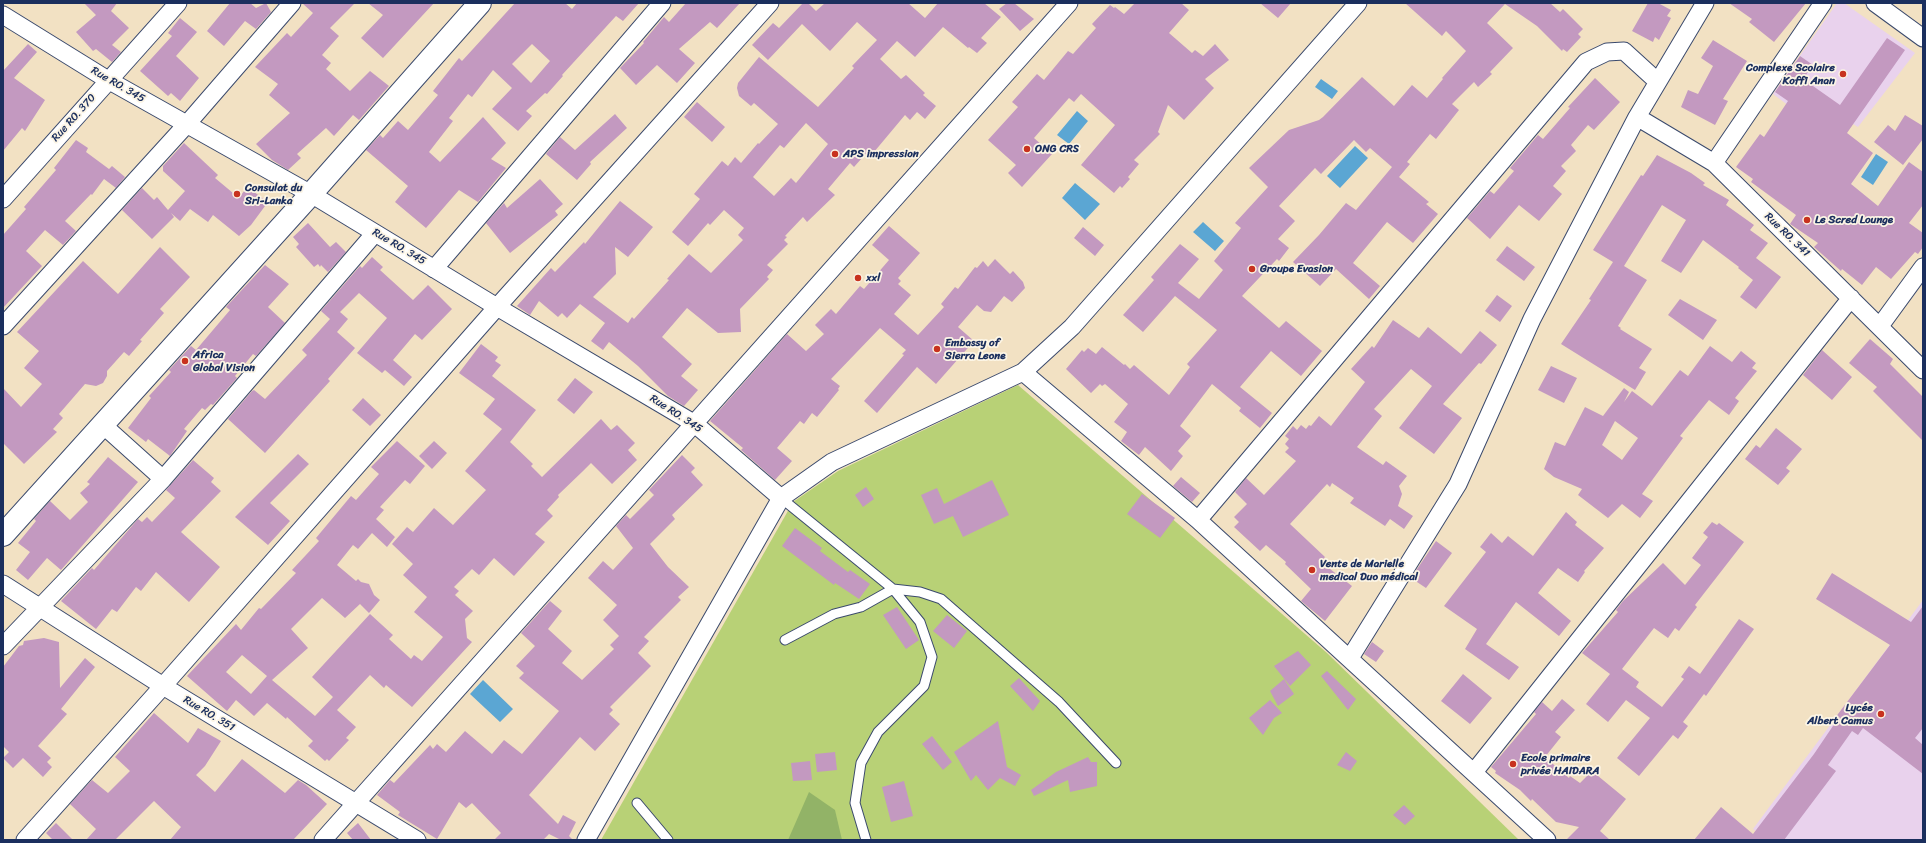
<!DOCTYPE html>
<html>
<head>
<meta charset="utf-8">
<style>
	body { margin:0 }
	#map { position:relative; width:1926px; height:843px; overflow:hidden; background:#f2e1c3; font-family:Sriracha,sans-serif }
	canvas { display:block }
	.frame { position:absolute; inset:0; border:4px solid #1b2f5e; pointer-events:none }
</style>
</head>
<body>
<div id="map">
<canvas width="1926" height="843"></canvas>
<div class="frame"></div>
</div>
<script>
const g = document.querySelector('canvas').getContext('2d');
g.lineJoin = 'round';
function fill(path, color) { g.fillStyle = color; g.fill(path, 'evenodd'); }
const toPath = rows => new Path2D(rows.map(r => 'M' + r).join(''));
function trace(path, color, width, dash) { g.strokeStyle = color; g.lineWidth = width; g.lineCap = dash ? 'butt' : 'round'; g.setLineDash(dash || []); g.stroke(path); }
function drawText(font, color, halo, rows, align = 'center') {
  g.font = font + ' Sriracha,sans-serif'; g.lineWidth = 3.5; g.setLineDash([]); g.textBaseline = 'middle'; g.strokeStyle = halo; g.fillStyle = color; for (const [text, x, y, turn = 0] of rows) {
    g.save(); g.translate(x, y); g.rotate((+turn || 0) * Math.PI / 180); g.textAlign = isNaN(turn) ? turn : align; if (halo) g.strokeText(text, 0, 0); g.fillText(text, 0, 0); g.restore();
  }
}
fill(toPath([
	[1837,3,1844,3,1915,53,1858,127,1841,117,1828,135,1773,94],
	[1923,600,1923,840,1769,840,1753,829]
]), '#e9d2ed');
fill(toPath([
	[1018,385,1327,653,1519,840,601,840,793,502,838,471]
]), '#b8d176');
fill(toPath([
	[809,792,835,810,842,840,788,840]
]), '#92b367');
fill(toPath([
	[1321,79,1338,91,1332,99,1315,87],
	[1077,111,1088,121,1069,144,1057,135],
	[1355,146,1368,158,1340,188,1327,176],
	[1876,154,1888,162,1873,185,1861,177],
	[1075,183,1100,204,1085,220,1062,198],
	[1203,222,1224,241,1215,251,1193,232],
	[483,680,513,709,500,722,470,694]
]), '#5ba6d3');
fill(toPath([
	[84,3,117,3,111,11,129,28,112,45,121,52,112,62,96,49,93,51,76,32,96,15],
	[230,3,250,3,256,8,266,3,271,12,256,29,245,21,224,46,207,31],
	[302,3,355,3,330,28,339,36,322,55,331,63,326,69,350,91,370,71,389,86,359,120,353,115,334,136,326,128,297,154,301,158,288,170,272,160,256,144,290,113,269,95,278,84,255,67,287,33,291,37,313,13],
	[368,3,434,3,383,58,361,38,383,15],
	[515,3,565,3,572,9,577,3,639,3,623,21,616,16,562,75,563,76,547,94,545,93,526,111,532,116,518,131,492,109,512,88,493,70,472,97,468,94,449,118,453,121,429,152,440,162,483,117,506,143,491,159,506,168,478,202,459,190,426,228,395,202,408,186,366,150,380,135,383,138,398,121,408,130,438,95,433,91,459,58,462,61],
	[532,44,550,61,531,83,512,64],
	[686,3,740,3,717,28,710,22,679,49,695,63,677,83,657,65,636,85,620,68,644,43,643,42,664,17,669,22],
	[803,3,808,3,816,11,825,3,908,3,925,18,938,3,984,3,1001,17,981,38,987,43,977,53,969,47,968,48,943,27,915,57,897,41,880,59,901,79,906,75,925,93,923,95,936,106,925,119,917,112,910,120,905,115,874,152,870,149,854,167,850,163,828,189,835,195,807,222,803,217,785,236,787,237,784,240,788,244,767,265,773,270,767,277,769,279,740,309,741,332,718,333,687,308,662,337,692,364,681,376,698,390,684,406,668,396,638,366,609,342,603,350,591,341,605,323,580,304,567,318,562,313,558,317,539,301,530,315,517,306,551,268,555,272,584,242,585,244,620,201,653,227,628,257,615,247,616,274,593,297,628,323,632,317,634,319,669,280,667,279,689,254,711,273,743,240,738,235,744,228,724,210,710,225,708,223,688,246,672,232,700,199,694,194,722,161,728,166,735,157,741,163,758,143,759,144,778,124,754,103,751,106,739,96,737,88,738,83,759,57,818,107,854,68,852,66,877,40,857,22,830,51,802,24,768,60,752,45,773,23,779,28],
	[806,123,828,144,796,183,791,178,774,196,753,177,780,145,784,148],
	[1007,3,1014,3,1034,19,1020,31,999,9],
	[1135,3,1181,3,1189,10,1169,33,1192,53,1195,50,1203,56,1215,44,1229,60,1205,79,1214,88,1184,120,1168,105,1158,132,1160,134,1134,160,1139,164,1128,177,1130,179,1122,188,1120,186,1114,193,1081,165,1115,125,1081,94,1074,102,1069,98,1034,138,1052,154,1022,187,1008,173,1016,165,988,140,1018,107,1012,102,1037,74,1044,80,1068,51,1073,54,1096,28,1092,24,1110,5,1114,8,1115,7,1124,14],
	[1260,3,1291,3,1278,18],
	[1405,3,1550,3,1560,12,1563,9,1583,29,1578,34,1581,37,1567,52,1563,49,1562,51,1537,26,1505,4,1487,23,1513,48,1490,72,1492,74,1478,87,1474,82,1452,104,1459,110,1436,139,1430,134,1407,162,1410,164,1399,177,1429,202,1426,204,1438,214,1413,243,1387,222,1353,263,1380,286,1369,299,1336,269,1320,286,1293,262,1319,235,1346,203,1356,210,1392,167,1370,148,1366,152,1354,140,1321,174,1315,168,1279,206,1295,221,1278,239,1289,248,1279,261,1277,259,1242,296,1279,328,1286,321,1322,351,1301,376,1271,351,1240,387,1272,413,1260,428,1239,411,1241,408,1212,384,1180,426,1191,436,1178,451,1183,456,1171,471,1145,447,1139,455,1121,441,1127,432,1114,422,1128,404,1105,384,1102,386,1100,384,1091,393,1066,369,1082,350,1084,352,1088,348,1096,354,1102,347,1124,365,1125,364,1130,369,1134,365,1169,395,1190,367,1187,364,1217,330,1175,296,1143,332,1123,315,1154,280,1151,277,1180,244,1199,259,1178,283,1199,299,1223,270,1214,261,1241,228,1235,223,1268,187,1249,168,1289,130,1319,120,1323,117,1362,77,1394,106,1412,85,1427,98,1443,79,1442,78,1466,51,1446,31,1442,36],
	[1648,3,1658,3,1671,10,1667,16,1671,18,1659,40,1655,37,1653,42,1632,31],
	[1729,3,1806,3,1774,42,1749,22,1752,19],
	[180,18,197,32,176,56,199,78,180,101,171,93,168,96,140,71,172,36,168,33],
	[1887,38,1905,50,1847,133,1873,153,1851,184,1878,206,1909,162,1923,172,1923,205,1909,223,1923,233,1923,247,1918,254,1915,252,1891,279,1876,267,1862,285,1842,269,1841,271,1814,247,1818,243,1790,224,1796,215,1751,182,1753,179,1736,167,1760,134,1764,137,1788,101,1775,92,1800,56,1813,65,1803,79,1840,105],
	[1713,40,1747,61,1723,99,1728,101,1715,125,1681,107,1688,90,1698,94,1713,66,1701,58],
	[28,44,37,52,14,78,45,100,25,131,22,128,3,151,3,71],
	[1595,78,1620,102,1594,130,1588,125,1571,145,1576,151,1561,166,1566,171,1553,186,1562,194,1539,221,1519,205,1490,239,1467,218,1490,191,1494,194,1514,171,1510,168,1538,135,1543,139,1570,108,1568,107],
	[697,102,725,127,712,142,684,117],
	[615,114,627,128,590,162,591,164,577,180,546,154,560,137,575,150],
	[1905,115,1923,126,1923,139,1903,165,1874,142,1888,125,1895,131],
	[76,140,88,148,86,152,109,169,112,166,125,177,116,188,104,179,92,195,91,194,65,221,76,231,63,245,45,230,26,251,42,266,3,308,3,235,26,209,24,207,56,170,54,168],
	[184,143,218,175,215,178,239,198,247,187,268,202,251,225,239,236,213,215,208,222,190,209,180,221,171,213,174,217,152,239,122,210,142,188,154,200,157,197,168,210,185,191,163,171,163,166],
	[1657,155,1691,173,1705,183,1703,185,1729,200,1726,205,1754,225,1750,230,1768,243,1756,258,1781,277,1756,309,1740,297,1753,280,1738,268,1739,267,1703,240,1681,273,1661,261,1686,220,1662,205,1624,266,1647,280,1618,326,1621,328,1620,329,1652,349,1639,368,1646,372,1635,390,1561,344,1591,300,1589,299,1613,262,1593,250,1641,175,1643,176],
	[540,179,563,204,555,211,558,215,510,253,486,223,504,203,507,208],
	[308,223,330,247,336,242,346,252,328,272,321,265,320,267,318,264,314,267,296,247,299,244,293,237],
	[889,226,920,253,898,278,901,281,898,284,911,295,894,314,918,335,944,307,941,304,955,287,958,289,975,267,977,268,983,261,988,267,995,259,1010,274,1013,271,1023,282,1025,288,1012,302,1004,296,991,312,984,311,977,305,958,327,974,341,936,384,917,367,877,413,864,401,904,355,902,354,906,350,880,328,831,379,840,386,838,389,839,390,817,417,812,413,804,424,800,421,777,448,792,461,775,480,741,450,743,448,710,421,787,334,806,351,824,334,815,325,831,309,836,314,860,286,864,289,889,260,872,245],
	[1083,227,1104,245,1095,256,1074,238],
	[1507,246,1535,267,1524,281,1496,260],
	[160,247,190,277,160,309,164,313,140,340,142,341,129,356,124,352,107,371,107,376,103,383,96,386,85,384,59,414,63,418,53,429,57,432,24,464,3,443,3,388,21,407,42,384,24,368,39,351,17,332,83,261,118,294],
	[372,257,383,267,380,270,413,300,428,285,452,309,422,340,415,334,393,360,412,377,404,386,385,370,382,373,357,353,387,318,359,293,340,312,348,319,337,332,355,348,328,379,330,381,265,453,228,419,252,391,254,390,265,399,307,355,302,350,330,319,321,311,360,266,362,268],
	[265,265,289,284,268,307,285,323,256,356,253,354,235,376,237,378,213,405,211,404,205,410,202,408,184,429,187,431,170,456,148,439,146,442,128,428,151,398,149,396,171,372,169,370,191,346,196,350,230,310,226,307],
	[1497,295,1512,306,1500,322,1485,311],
	[1680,299,1717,320,1703,340,1668,315],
	[1393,320,1419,338,1428,327,1461,354,1480,331,1497,345,1481,364,1479,363,1443,404,1462,418,1434,454,1399,428,1432,386,1411,369,1374,409,1382,416,1357,447,1383,465,1386,461,1407,476,1399,486,1402,494,1398,506,1413,516,1404,529,1390,519,1385,526,1350,503,1354,498,1332,483,1330,487,1327,484,1290,524,1325,557,1321,562,1352,586,1325,621,1301,601,1311,589,1285,564,1286,562,1266,545,1260,551,1234,527,1239,522,1234,517,1247,504,1235,492,1246,478,1264,495,1296,461,1285,452,1289,448,1285,444,1289,439,1285,436,1293,426,1297,430,1301,425,1306,429,1309,425,1311,426,1319,416,1331,426,1365,382,1351,369,1372,346,1374,348],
	[1870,339,1893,359,1890,364,1923,397,1923,441,1873,391,1877,387,1849,363],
	[481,344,498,357,495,361,501,365,492,376,536,410,510,442,533,464,531,466,542,477,601,419,611,430,617,425,635,443,628,450,637,460,612,484,591,463,582,472,558,495,559,497,547,510,553,516,535,534,545,542,514,576,494,558,479,575,472,569,454,587,459,591,455,595,473,611,465,619,467,638,472,642,412,707,386,685,384,688,370,675,337,710,356,727,346,738,349,740,329,761,327,759,325,761,308,746,313,741,287,717,286,719,267,703,254,716,236,700,227,711,187,676,236,624,241,630,259,608,261,609,296,573,292,570,319,541,316,538,351,496,356,500,379,474,371,467,397,441,425,466,410,484,405,480,380,507,384,510,376,519,395,537,387,547,372,533,358,549,353,545,337,565,356,581,358,579,361,582,369,584,374,595,380,600,369,613,360,604,345,618,322,598,291,629,308,648,272,680,315,716,333,697,312,677,370,614,393,635,389,639,411,659,414,655,422,661,443,637,414,612,427,597,403,575,413,564,392,544,407,527,413,532,434,508,453,525,486,490,465,471,502,429,483,414,495,399,459,373],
	[242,655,267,676,251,694,226,672],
	[1710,346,1732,362,1741,351,1756,363,1752,368,1757,371,1735,398,1739,401,1729,415,1709,400,1680,436,1683,438,1642,494,1653,501,1640,518,1622,504,1608,518,1578,495,1582,489,1554,477,1544,469,1555,442,1565,446,1585,407,1603,416,1624,388,1629,392,1624,402,1632,391,1652,406,1680,370,1688,376],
	[1615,421,1638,438,1622,460,1602,445],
	[1822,350,1852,377,1832,400,1803,375],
	[1551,366,1577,378,1564,403,1538,390],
	[575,378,593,392,574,414,557,400],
	[363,398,381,415,370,426,352,410],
	[1776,428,1802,449,1786,468,1790,471,1778,485,1745,459,1756,445,1760,448],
	[434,441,447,453,432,469,419,456],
	[298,454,309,464,270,503,290,521,268,545,235,517],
	[682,455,695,468,691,472,703,485,672,515,675,519,650,544,668,567,689,587,678,597,681,600,644,637,649,641,638,653,651,666,610,707,613,710,609,714,620,724,595,751,580,737,529,795,558,824,563,815,576,822,569,836,573,840,561,840,549,834,543,840,494,840,501,833,472,803,466,808,459,802,437,839,398,815,400,812,377,795,390,780,394,783,430,745,433,749,437,744,446,752,465,731,492,754,504,740,522,754,559,711,519,678,524,673,516,666,535,646,521,633,550,601,562,611,548,629,572,651,562,663,582,680,614,649,610,645,619,636,603,620,617,605,588,578,603,561,613,570,633,548,616,526,626,515,630,519,654,495,649,490],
	[108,457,138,482,61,570,47,558,28,580,16,570,30,552,18,543,36,521,34,519,50,501,70,520,88,502,80,493,90,484,87,482],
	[193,460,214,478,211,482,221,491,181,532,220,567,189,602,156,572,141,591,136,587,117,612,112,609,96,629,61,601,92,568,94,570,138,519,142,522,147,517,152,522,175,498,166,490],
	[1181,477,1200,493,1192,502,1173,486],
	[992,480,1009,515,963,537,953,516,934,524,921,495,937,488,944,504],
	[866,487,874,499,863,507,855,495],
	[1142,494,1175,518,1160,538,1127,514],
	[1566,512,1577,522,1575,525,1604,548,1584,571,1585,572,1578,582,1558,568,1538,593,1571,621,1559,636,1516,602,1486,644,1519,667,1509,680,1465,649,1477,629,1444,606,1486,552,1480,547,1491,533,1502,543,1508,536,1533,556],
	[1712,522,1717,525,1719,523,1744,542,1695,605,1697,607,1679,631,1675,628,1668,638,1654,628,1622,669,1639,682,1636,687,1662,707,1684,679,1681,677,1689,666,1700,674,1739,619,1754,629,1706,696,1704,694,1683,722,1688,726,1678,739,1673,735,1639,776,1617,758,1650,718,1626,700,1608,722,1586,704,1610,674,1582,653,1618,612,1616,610,1623,601,1663,563,1685,585,1701,565,1692,558,1708,537,1703,533],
	[795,528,822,548,820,551,848,572,850,570,870,584,859,599,835,583,834,585,782,546],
	[1436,541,1452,553,1426,588,1411,578],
	[1832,573,1911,622,1923,606,1923,728,1915,738,1923,745,1923,774,1863,728,1858,735,1852,731,1828,765,1836,771,1784,840,1694,840,1721,807,1753,834,1814,754,1837,720,1835,718,1890,645,1816,599],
	[897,607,919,640,906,649,883,615],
	[947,615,967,631,954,648,933,631],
	[44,638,59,642,60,688,85,658,95,667,61,709,67,714,38,746,51,758,47,762,52,767,43,777,23,758,13,768,3,758,9,752,3,746,3,667,19,646,23,645,24,641],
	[1372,642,1384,651,1376,662,1364,654],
	[1298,651,1311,665,1290,686,1274,666],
	[1327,671,1356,699,1348,710,1321,676],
	[1463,674,1492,698,1470,724,1441,701],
	[1019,678,1040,701,1033,711,1010,686],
	[1284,679,1294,694,1278,706,1270,691],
	[1562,699,1575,710,1555,732,1561,737,1545,757,1569,778,1570,776,1580,783,1592,771,1626,799,1600,831,1610,840,1566,840,1579,827,1556,822,1532,799,1531,801,1520,790,1495,773,1496,771,1491,767,1536,714,1534,712,1542,702,1552,711],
	[1270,700,1282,713,1274,718,1263,735,1249,718],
	[154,713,188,743,198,728,221,741,205,766,196,775,215,792,242,759,285,793,298,780,306,785,327,804,293,840,170,840,181,827,154,801,115,840,86,840,96,829,70,804,92,780,108,793,130,771,115,757],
	[998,721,1007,767,1021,775,1015,786,1000,778,988,790,976,775,971,781,954,752],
	[932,736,952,762,943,770,922,744],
	[835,752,837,770,817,772,815,754],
	[1346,752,1357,761,1350,771,1337,765],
	[1088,757,1091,762,1097,762,1097,786,1070,792,1068,780,1034,796,1031,790,1056,772],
	[810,761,812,780,793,781,791,763],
	[904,781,913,816,891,822,882,787],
	[1404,805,1415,816,1405,825,1393,815],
	[56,823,73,840,53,840,46,833],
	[358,823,371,840,353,840,347,833]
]), '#c399c0');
const service = toPath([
	[781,498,893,589,920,622,932,657,924,686,878,732,861,763,855,803,866,840],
	[785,640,834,614,861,607,893,589,920,592,941,599,1059,702,1116,763],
	[637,803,668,840]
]);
const minor = toPath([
	[1875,3,1923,38],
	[3,15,108,80,311,194,497,307,695,424,781,498],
	[1637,117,1714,163,1923,370],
	[1714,163,1823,3],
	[3,199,178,3],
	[434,269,662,3],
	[3,326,187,124,292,3],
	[1880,326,1923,267],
	[1023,372,1198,520,1547,840],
	[103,425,163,479],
	[1198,520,1586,62,1607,52,1624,51,1658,82],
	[3,584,163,686,417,840],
	[3,646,163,479,375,233],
	[1350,658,1458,484,1532,319,1637,117,1705,3],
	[1474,772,1851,298],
	[25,840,163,686,497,307,770,3],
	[323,840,1069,3],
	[586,840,781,498,832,462,1023,372,1072,327,1358,3]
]);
const tertiary = toPath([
	[3,535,311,194,480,3]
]);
trace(service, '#3b4a6d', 11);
trace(minor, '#3b4a6d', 19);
trace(tertiary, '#3b4a6d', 24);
trace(service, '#fff', 9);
trace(minor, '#fff', 17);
trace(tertiary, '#fff', 22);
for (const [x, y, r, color] of [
	[1843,74,4,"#c8321e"],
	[1027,149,4,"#c8321e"],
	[835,154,4,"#c8321e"],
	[237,194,4,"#c8321e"],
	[1807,220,4,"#c8321e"],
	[1252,269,4,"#c8321e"],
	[858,278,4,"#c8321e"],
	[937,349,4,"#c8321e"],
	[185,361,4,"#c8321e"],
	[1312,570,4,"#c8321e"],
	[1881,714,4,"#c8321e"],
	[1513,764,4,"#c8321e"]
]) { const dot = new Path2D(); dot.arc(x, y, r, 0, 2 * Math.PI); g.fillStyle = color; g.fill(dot); trace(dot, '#fcf5e5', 1.5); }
drawText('bold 11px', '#1b2f5e', '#fcf5e5', [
	["Complexe Scolaire",1835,68,"right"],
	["Koffi Anan",1835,81,"right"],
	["ONG CRS",1035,149],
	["APS impression",843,154],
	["Consulat du",245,188],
	["Sri-Lanka",245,201],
	["Le Scred Lounge",1815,220],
	["Groupe Evasion",1260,269],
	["xxl",866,278],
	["Embassy of",945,343],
	["Sierra Leone",945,356],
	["Africa",193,355],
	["Global Vision",193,368],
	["Vente de Marielle",1320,564],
	["medical Duo médical",1320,577],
	["Lycée",1873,708,"right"],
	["Albert Camus",1873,721,"right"],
	["Ecole primaire",1521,758],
	["privée HAIDARA",1521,771]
], 'left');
drawText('11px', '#1b2f5e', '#fcf5e5', [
	["Rue RO. 345",118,85,30],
	["Rue RO. 370",74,118,-48],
	["Rue RO. 341",1787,235,44],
	["Rue RO. 345",399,247,31],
	["Rue RO. 345",676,414,33],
	["Rue RO. 351",209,714,31]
]);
</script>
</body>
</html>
